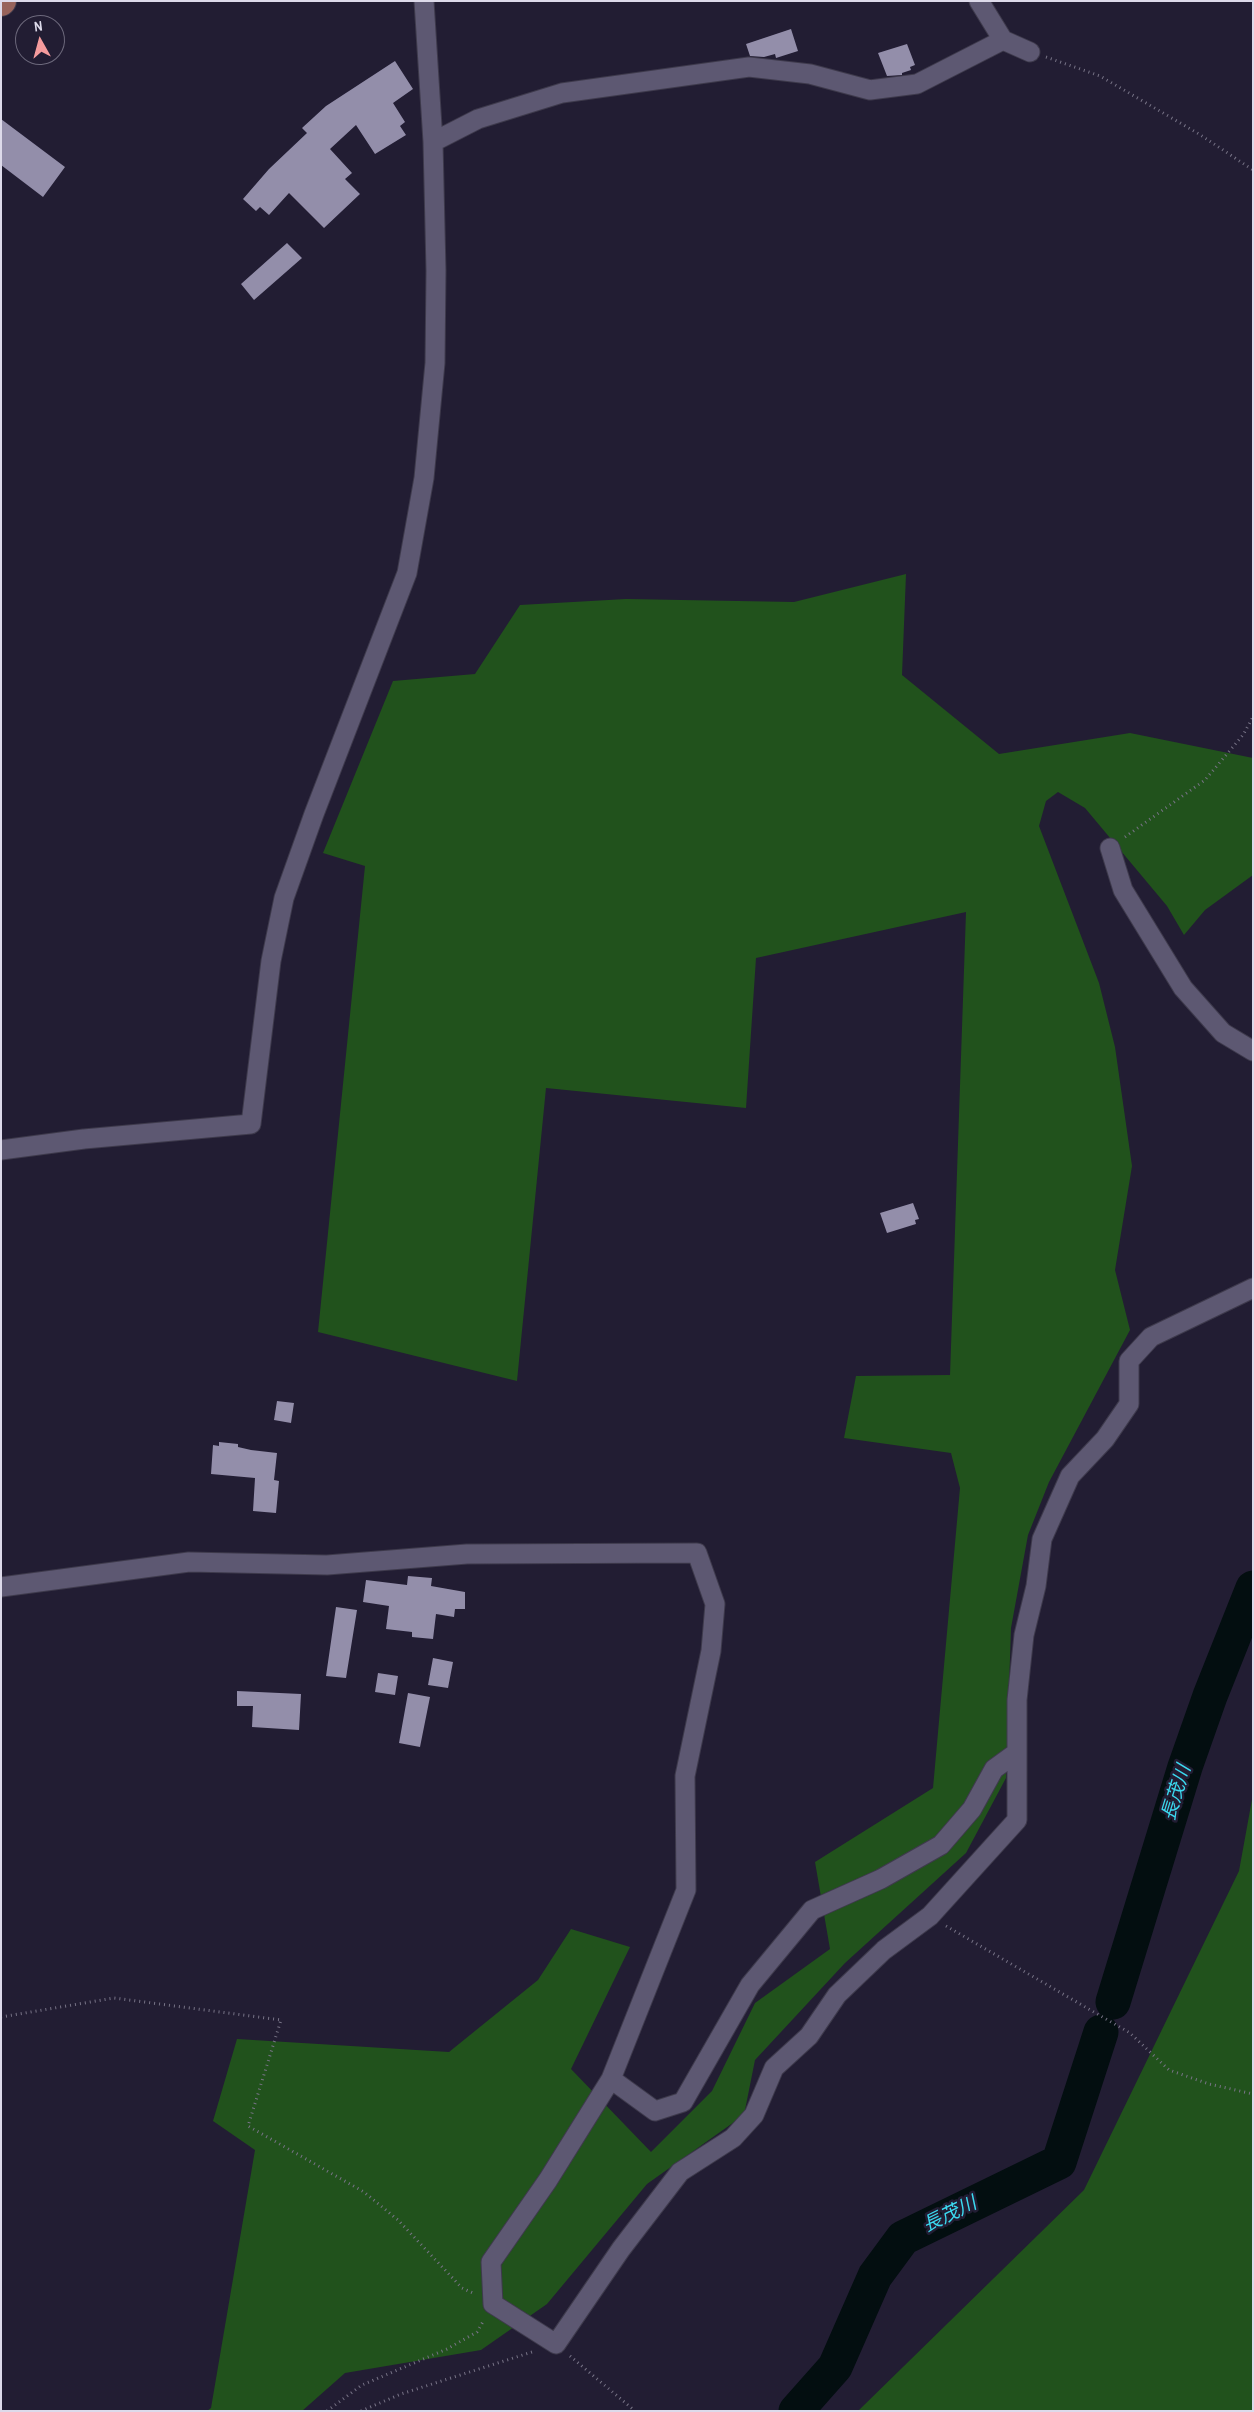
<!DOCTYPE html>
<html>
<head>
<meta charset="utf-8">
<style>
	body { margin:0 }
	#map { position:relative; width:1254px; height:2412px; overflow:hidden; background:#221d33; font-family:"Archivo Narrow",sans-serif }
	canvas { display:block }
	.frame { position:absolute; inset:0; border:2px solid #dddaea; pointer-events:none }
	.north { position:absolute; left:15px; top:15px; width:50px; height:50px; box-sizing:border-box; background:#221d33; border:1px solid #6d697c; border-radius:50%; rotate:353deg; font-size:14px; font-weight:700; line-height:20px; text-align:center; color:#dddaea }
	.north::after { content:''; display:block; margin:auto; width:18px; height:22px; background:#f59b9d; clip-path:polygon(50% 0,100% 100%,50% 72%,0 100%) }
</style>
</head>
<body>
<div id="map">
<canvas width="1254" height="2412"></canvas>
<div class="frame"></div>
<div class="north">N</div>
</div>
<script>
const g = document.querySelector('canvas').getContext('2d');
g.lineJoin = 'round';
function fill(path, color) { g.fillStyle = color; g.fill(path, 'evenodd'); }
const toPath = rows => new Path2D(rows.map(r => 'M' + r).join(''));
function trace(path, color, width, dash) { g.strokeStyle = color; g.lineWidth = width; g.lineCap = dash ? 'butt' : 'round'; g.setLineDash(dash || []); g.stroke(path); }
function drawText(font, color, halo, rows, align = 'center') {
  g.font = font + ' "Archivo Narrow","Noto Sans JP",sans-serif'; g.lineWidth = 5; g.setLineDash([]); g.textBaseline = 'middle'; g.strokeStyle = halo; g.fillStyle = color; for (const [text, x, y, turn = 0] of rows) {
    g.save(); g.translate(x, y); g.rotate((+turn || 0) * Math.PI / 180); g.textAlign = isNaN(turn) ? turn : align; if (halo) g.strokeText(text, 0, 0); g.fillText(text, 0, 0); g.restore();
  }
}
fill(toPath([
	[906,574,902,675,999,754,1130,733,1253,758,1253,875,1205,910,1184,935,1167,906,1085,808,1058,792,1046,801,1039,826,1099,983,1115,1047,1132,1166,1115,1270,1130,1330,1049,1482,1028,1535,1011,1628,1006,1778,966,1853,845,1963,755,2060,744,2115,647,2184,547,2304,481,2350,345,2373,302,2411,207,2411,211,2408,255,2150,213,2121,237,2039,449,2052,538,1980,571,1929,630,1947,571,2069,651,2152,712,2091,755,2003,830,1949,815,1862,933,1788,960,1488,951,1453,844,1438,856,1376,950,1375,966,912,756,958,746,1108,546,1088,517,1381,318,1332,365,866,323,853,393,681,475,674,520,605,626,599,794,602],
	[1253,1794,1253,2411,858,2411,1084,2190,1239,1871]
]), '#21521c');
trace(toPath([
	[1113,2002,1185,1767,1210,1696,1253,1588],
	[796,2411,835,2367,875,2276,903,2238,1059,2162,1101,2032]
]), '#030e10', 35);
fill(toPath([
	[791,29,798,51,776,58,775,54,764,57,750,56,746,44],
	[907,44,915,65,910,67,911,70,902,73,902,75,887,76,878,53],
	[395,61,413,89,393,103,405,122,400,126,406,135,375,154,356,125,330,149,352,173,345,179,360,194,324,228,289,193,269,215,260,207,256,211,243,199,269,169,307,133,302,128,326,106],
	[1,119,65,167,43,197,1,165],
	[287,243,302,258,254,300,241,284],
	[913,1203,919,1219,915,1220,916,1224,887,1233,880,1213],
	[277,1401,294,1403,291,1423,274,1420],
	[219,1442,238,1444,238,1447,251,1450,277,1453,274,1480,279,1481,276,1513,253,1511,255,1478,211,1474,213,1445,219,1446],
	[408,1576,432,1578,431,1586,465,1592,465,1609,455,1609,454,1617,436,1614,433,1639,412,1637,412,1632,386,1629,389,1606,363,1602,366,1580,407,1585],
	[336,1607,357,1610,346,1678,326,1676],
	[433,1658,453,1662,448,1688,428,1685],
	[378,1673,398,1676,395,1695,375,1692],
	[237,1691,301,1694,299,1730,252,1727,253,1706,237,1706],
	[408,1693,430,1697,420,1747,399,1743]
]), '#938eaa');
const minor = toPath([
	[979,1,1003,40,1030,52],
	[433,142,478,119,562,93,749,67,810,74,870,90,917,84,1003,40],
	[1110,848,1123,890,1183,988,1223,1033,1253,1051],
	[1,1150,84,1139,251,1124,271,961,284,898,314,814,407,573,424,478,435,363,436,271,433,142,424,1],
	[1,1587,189,1562,327,1565,467,1554,697,1553,715,1604,711,1651,685,1776,686,1890,611,2079,548,2180,491,2262,493,2304,556,2344,621,2249,680,2172,733,2138,754,2115,774,2068,809,2036,837,1995,884,1950,930,1916,1017,1820,1017,1700,1024,1635,1036,1586,1042,1539,1070,1476,1105,1439,1129,1404,1129,1361,1151,1337,1253,1288],
	[611,2079,655,2111,683,2102,750,1985,812,1910,881,1879,941,1845,972,1809,994,1769,1016,1753]
]);
const primary = toPath([
	[1,2,2,1]
]);
trace(minor, '#3e3a4c', 21);
trace(primary, '#3e3a4c', 30);
trace(toPath([
	[1046,57,1100,76,1199,134,1253,170],
	[1125,837,1205,780,1243,735,1253,717],
	[946,1926,1130,2033,1169,2070,1209,2084,1253,2094],
	[1,2017,114,1998,281,2020,248,2126,364,2192,398,2220,462,2288,475,2294],
	[570,2356,635,2411],
	[327,2411,362,2385,447,2349,477,2332,484,2320],
	[361,2411,401,2394,532,2352]
]), '#787487', 3, [1, 4]);
trace(minor, '#5d5872', 19);
trace(primary, '#97635b', 28);
drawText('italic 19px', '#3bdaf0', '#221d33', [
	["長茂川",1177,1793,-73],
	["長茂川",950,2215,-26]
]);
</script>
</body>
</html>
